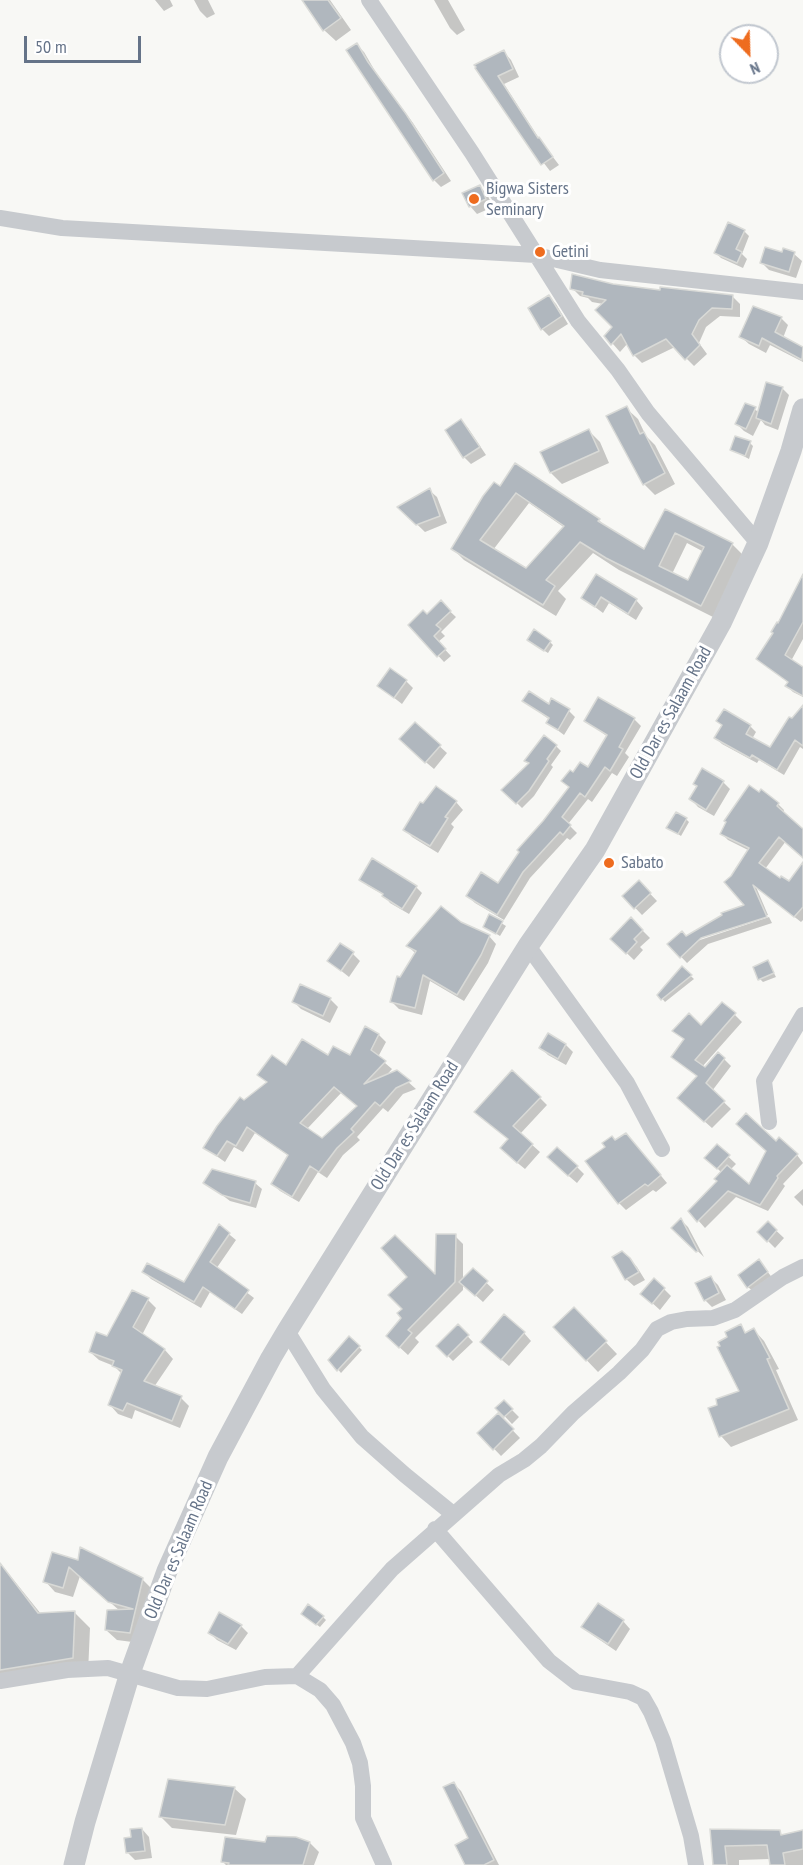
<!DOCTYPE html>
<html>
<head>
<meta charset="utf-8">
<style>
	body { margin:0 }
	#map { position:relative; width:803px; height:1865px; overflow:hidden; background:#f8f8f5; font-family:"PT Sans Narrow",sans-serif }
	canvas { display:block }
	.north { position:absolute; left:719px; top:24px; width:60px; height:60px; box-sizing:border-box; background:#fff; border:2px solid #c1c7cf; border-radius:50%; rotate:157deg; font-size:16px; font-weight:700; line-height:24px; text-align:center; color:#657388 }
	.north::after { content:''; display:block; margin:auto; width:21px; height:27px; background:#ee6c1f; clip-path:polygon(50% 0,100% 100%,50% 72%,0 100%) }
	.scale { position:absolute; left:24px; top:36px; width:117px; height:27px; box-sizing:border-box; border:3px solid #657388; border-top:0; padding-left:8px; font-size:18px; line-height:21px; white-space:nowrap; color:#657388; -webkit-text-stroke:4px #fff; paint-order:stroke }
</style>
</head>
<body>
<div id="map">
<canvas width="803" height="1865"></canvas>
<div class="north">N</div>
<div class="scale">50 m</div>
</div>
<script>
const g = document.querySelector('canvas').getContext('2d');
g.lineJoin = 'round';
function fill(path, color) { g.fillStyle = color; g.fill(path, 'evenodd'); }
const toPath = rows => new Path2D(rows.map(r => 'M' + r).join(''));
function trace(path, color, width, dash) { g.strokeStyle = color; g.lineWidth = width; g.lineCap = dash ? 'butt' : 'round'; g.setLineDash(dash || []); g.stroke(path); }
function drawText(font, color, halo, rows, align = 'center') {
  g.font = font + ' "PT Sans Narrow",sans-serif'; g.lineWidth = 6; g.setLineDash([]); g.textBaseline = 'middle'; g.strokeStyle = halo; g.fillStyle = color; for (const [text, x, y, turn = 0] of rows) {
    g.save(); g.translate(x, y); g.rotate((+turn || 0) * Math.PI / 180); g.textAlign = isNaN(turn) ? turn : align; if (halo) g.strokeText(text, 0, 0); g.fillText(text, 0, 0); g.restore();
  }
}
fill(toPath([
	[155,0,170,0,173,6,164,11],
	[194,0,208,0,215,14,207,18,200,11],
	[304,0,330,0,351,30,336,41,324,30],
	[434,0,448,0,465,30,457,35,450,28],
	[357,45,364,52,375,71,413,123,451,181,441,187,434,180],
	[504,52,511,60,519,77,504,84,540,140,559,165,550,171,516,127,478,68],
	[480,187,487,194,493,207,477,214,470,206],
	[744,231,749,236,742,254,747,259,743,268,721,258,715,252],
	[783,254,794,254,802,261,796,278,769,270,761,262],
	[613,285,661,292,732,296,740,304,740,317,720,316,706,327,699,343,707,354,694,366,675,347,642,363,634,355,628,343,620,352,606,336,614,327,603,304,592,302,588,298,580,296,572,288],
	[549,297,556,304,568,324,549,336,542,329],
	[781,318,788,325,783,338,803,349,803,362,770,345,766,353,749,344,741,337],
	[782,388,789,395,778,430,765,425,761,420,753,436,744,431,737,424,746,405,759,412],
	[626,408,638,419,646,436,655,445,675,484,655,495,644,484],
	[461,421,468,428,486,455,471,464,464,457],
	[589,431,600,442,609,463,562,484,551,473,542,452],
	[750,443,753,446,749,459,732,450],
	[515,465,599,520,607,529,645,552,666,511,732,544,744,556,713,617,619,570,593,553,558,591,566,599,556,616,464,560,453,549],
	[529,503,565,528,527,570,493,550],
	[687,543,704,552,689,582,672,574],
	[429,490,437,497,447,523,425,532,399,507],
	[597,576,636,600,643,608,636,620,609,603,603,613,583,598],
	[803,591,803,639,791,661,803,669,803,697,793,692,787,686,789,683,757,659],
	[441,603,456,617,441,632,445,636,438,642,451,656,444,662,410,625,427,616],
	[550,642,553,645,548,653,532,643],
	[406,681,413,688,402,704,379,686],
	[524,701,569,711,575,717,564,735,548,723,550,720],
	[803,707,803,749,800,747,784,775,759,760,757,763,722,744,716,738,723,726,718,721,750,726,756,732,752,739,770,749],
	[634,719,641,726,625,753,629,757,617,776,612,773,592,802,588,799,568,824,577,833,570,840,567,838,530,878,504,920,475,903,468,896,499,885,570,788,573,774,589,769,608,737,586,721],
	[415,724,447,753,434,769,408,747],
	[556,746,561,751,551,765,553,767,534,796,522,808,504,790,530,764,526,760],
	[723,782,730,789,714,816,698,807,691,799],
	[761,791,778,804,784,810,783,813,803,831,803,852,786,841,765,869,781,880,789,883,803,865,803,920,801,922,756,887,768,915,702,936,697,941,769,917,772,923,708,944,687,963,669,944,687,938,747,905,732,877,750,851,728,840,722,834],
	[456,802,463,810,451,824,454,827,438,853,412,837,405,829],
	[686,819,689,822,681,836,668,828],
	[361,879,416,887,422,893,409,914,390,903,384,895,368,886],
	[639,882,657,901,642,915,624,896],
	[490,916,506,926,500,936,485,927],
	[631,919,650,938,640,947,643,950,634,960,612,939],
	[460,924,489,936,496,944,488,963,464,1001,430,981,422,1015,399,1009,392,1002,401,979,416,954,408,946],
	[353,954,360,961,349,977,329,961],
	[768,962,776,977,763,982,760,979],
	[682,968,694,979,665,1002,659,995],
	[330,999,338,1007,330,1023,301,1009,294,1002],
	[735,1015,742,1022,702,1067,705,1069,724,1059,731,1066,712,1091,731,1109,712,1128,686,1105,698,1077,673,1057,685,1040,674,1031,702,1027],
	[379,1035,386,1042,378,1057,392,1069,384,1078,397,1072,416,1089,403,1094,388,1112,383,1108,357,1137,360,1140,343,1155,327,1178,318,1172,299,1202,280,1191,273,1184,289,1156,255,1133,243,1152,234,1147,225,1162,205,1148,244,1101,286,1067,328,1057,351,1057],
	[342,1092,358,1107,322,1140,307,1129],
	[548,1035,566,1045,573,1052,566,1065,548,1055,541,1048],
	[540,1098,547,1105,520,1134,540,1152,525,1169,509,1156,509,1139,484,1120],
	[616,1142,633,1142,667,1183,656,1192,653,1190,626,1210,619,1203],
	[776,1143,797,1155,803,1163,783,1184,785,1186,768,1211,736,1197,705,1228,690,1211,719,1181,722,1173,707,1158,717,1146,736,1164,730,1170,750,1187,767,1151],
	[556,1165,577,1167,584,1174,577,1183],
	[205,1182,255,1183,262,1189,256,1208,230,1201],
	[803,1189,803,1206,794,1197],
	[681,1220,688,1227,704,1257,673,1228],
	[768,1223,784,1238,775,1248,759,1232],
	[219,1226,236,1240,216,1269,254,1298,242,1314,210,1292,201,1308,151,1279,144,1272,184,1284],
	[455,1236,463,1244,463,1281,473,1270,494,1290,483,1302,463,1284,463,1290,415,1338,419,1342,408,1355,396,1344,437,1277],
	[629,1259,637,1267,645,1280,634,1286,626,1279],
	[759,1261,774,1280,756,1294,748,1287],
	[710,1277,718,1285,726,1300,712,1307,705,1300],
	[664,1289,671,1296,660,1310,650,1301],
	[148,1300,156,1308,142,1335,165,1350,173,1359,154,1387,181,1398,189,1406,180,1428,135,1410,132,1419,118,1414,110,1405,122,1374,114,1366,99,1360,90,1352,108,1338],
	[574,1309,617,1354,598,1372,555,1327],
	[458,1326,473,1342,453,1361,438,1346],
	[740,1326,747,1334,754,1330,764,1341,779,1369,776,1370,798,1420,731,1447,721,1436,742,1391],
	[524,1333,531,1341,509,1366,489,1349],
	[349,1338,362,1350,341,1373,330,1360],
	[504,1402,519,1417,512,1424,497,1408],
	[498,1415,520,1438,501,1456,479,1433],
	[53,1554,142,1579,153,1590,140,1643,117,1640,106,1630,120,1611,80,1576,73,1597,55,1592,45,1581],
	[0,1563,41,1614,75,1613,90,1628,88,1673,0,1685],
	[306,1617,323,1617,326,1620,320,1627],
	[623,1621,630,1629,616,1651,591,1634,583,1627],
	[241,1626,248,1633,236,1650,217,1640,210,1633],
	[453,1783,461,1791,499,1865,467,1865,470,1839],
	[234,1788,246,1799,236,1835,172,1828,161,1817],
	[142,1829,149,1837,152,1858,135,1860,127,1852,133,1838],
	[711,1831,779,1831,783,1836,803,1832,803,1865,771,1865,770,1859,739,1860,739,1865,714,1865],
	[266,1843,310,1843,319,1852,314,1865,226,1865,223,1862]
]), '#0003');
const building = toPath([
	[302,0,328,0,341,18,323,31,302,0],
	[357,43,368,62,406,114,444,173,433,181,346,50,357,43],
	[504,50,513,69,498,76,538,138,539,137,553,157,541,165,475,68,476,67,474,65,504,50],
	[480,185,486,199,469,207,462,193,480,185],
	[728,222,745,230,736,249,742,252,737,263,714,253,728,222],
	[765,247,782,252,783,248,795,252,789,272,760,263,765,247],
	[572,274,613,284,660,290,660,287,733,295,732,309,712,308,699,320,692,334,700,345,685,360,666,339,633,356,621,334,611,345,604,336,612,327,595,310,606,300,582,295,583,292,570,289,572,274],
	[549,295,562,316,541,330,528,308,549,295],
	[753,306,782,317,775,332,803,347,802,360,762,338,759,346,739,337,753,306],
	[766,382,783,387,771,424,756,418,766,382],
	[745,403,756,407,746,429,735,424,745,403],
	[627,406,640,434,644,432,665,473,643,485,606,416,627,406],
	[461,419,480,447,463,458,445,430,461,419],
	[589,429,599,451,550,473,540,452,589,429],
	[735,436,751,441,745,456,730,450,735,436],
	[515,463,600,519,598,521,644,549,665,509,733,543,701,606,606,558,580,542,546,580,555,586,543,605,451,549,483,496,494,482,500,486,515,463],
	[516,493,564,526,526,568,480,540,516,493],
	[675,533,704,547,688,580,659,566,675,533],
	[430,488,440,516,416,525,397,507,430,488],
	[596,574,637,599,628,614,601,597,595,607,581,598,596,574],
	[803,574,803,622,785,655,803,667,803,696,785,686,788,682,756,659,773,633,771,632,777,622,778,623,803,574],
	[441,600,451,611,436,625,441,629,434,636,446,649,437,657,408,625,423,610,427,614,441,600],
	[534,629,551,641,544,651,527,640,534,629],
	[390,668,407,680,394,698,377,686,390,668],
	[529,691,549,704,551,698,570,709,558,730,546,723,549,718,522,701,529,691],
	[598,697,635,718,619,747,623,749,610,771,605,767,585,797,580,793,562,817,571,825,563,835,560,832,523,872,497,915,466,896,481,872,498,883,519,852,517,850,543,821,569,787,561,781,570,770,573,772,580,762,588,767,607,735,584,721,598,697],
	[803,705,803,746,795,740,777,770,752,755,750,758,714,738,722,725,716,721,724,709,751,725,746,734,770,747,789,717,792,718,803,705],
	[415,722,441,745,425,763,399,739,415,722],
	[544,735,557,745,547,759,549,761,529,791,516,804,501,790,529,763,524,761,544,735],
	[702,768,724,781,706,810,689,799,697,786,693,784,702,768],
	[749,785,759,792,761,789,779,803,777,806,803,829,803,858,779,837,759,863,780,878,781,876,789,881,803,862,803,907,794,917,753,885,767,917,701,938,680,958,667,944,682,931,686,936,722,915,721,913,744,905,724,882,731,876,749,848,720,834,726,822,724,821,749,785],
	[436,786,457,801,445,817,448,818,430,846,403,830,420,802,423,803,436,786],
	[676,812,687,818,678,834,666,828,676,812],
	[372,858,417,886,402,909,382,896,383,894,359,880,372,858],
	[639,880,651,893,634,909,622,896,639,880],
	[441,906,461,922,490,935,481,955,457,995,423,975,415,1008,390,1002,397,976,400,977,416,951,406,946,441,906],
	[489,914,503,921,496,934,483,927,489,914],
	[631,917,643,930,634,939,637,942,626,954,610,939,631,917],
	[340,943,354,952,341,971,327,961,340,943],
	[768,960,774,973,758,980,753,967,768,960],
	[682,966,692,975,661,1000,657,995,682,966],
	[300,984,331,998,323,1016,292,1002,300,984],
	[722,1002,736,1013,695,1060,705,1067,718,1052,725,1058,706,1083,725,1101,704,1122,677,1098,697,1076,671,1057,684,1039,672,1031,689,1013,701,1025,722,1002],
	[365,1026,379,1034,371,1050,386,1061,364,1084,397,1070,411,1081,396,1088,380,1106,375,1102,351,1129,354,1132,337,1148,319,1172,310,1166,292,1197,271,1184,288,1155,247,1127,236,1146,227,1141,217,1156,203,1148,217,1126,240,1097,244,1100,267,1082,257,1075,272,1055,286,1065,302,1039,328,1055,333,1046,350,1055,365,1026],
	[334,1087,357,1106,322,1138,300,1123,334,1087],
	[548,1033,566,1044,558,1059,539,1048,548,1033],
	[512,1070,541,1097,513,1126,533,1144,517,1163,500,1148,508,1139,474,1112,512,1070],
	[746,1113,776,1141,779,1137,798,1154,777,1176,778,1178,760,1205,728,1191,697,1222,688,1211,717,1181,714,1179,727,1165,749,1184,766,1151,736,1124,746,1113],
	[626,1133,661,1175,648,1186,645,1184,618,1204,585,1161,605,1147,602,1143,612,1136,615,1140,626,1133],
	[717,1144,730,1155,717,1169,704,1158,717,1144],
	[557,1147,578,1166,568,1176,547,1157,557,1147],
	[212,1169,256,1181,250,1203,222,1195,203,1183,212,1169],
	[681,1218,698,1251,696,1252,671,1228,681,1218],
	[768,1221,777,1230,767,1242,757,1232,768,1221],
	[219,1224,230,1233,210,1262,249,1290,235,1309,203,1287,194,1302,142,1272,147,1263,184,1282,219,1224],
	[436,1234,456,1234,455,1282,408,1330,412,1333,399,1348,386,1336,401,1318,397,1313,402,1309,388,1295,407,1277,381,1248,395,1235,435,1274,436,1234],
	[622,1251,630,1258,639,1272,625,1280,612,1257,622,1251],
	[759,1259,768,1272,747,1288,738,1275,759,1259],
	[473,1268,488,1281,475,1296,459,1282,473,1268],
	[711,1276,719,1293,704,1301,695,1283,711,1276],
	[654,1278,665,1288,652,1304,640,1294,654,1278],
	[132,1290,149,1298,133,1327,165,1349,144,1381,182,1396,172,1421,127,1403,123,1411,108,1405,122,1370,112,1366,114,1361,89,1352,96,1332,107,1336,132,1290],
	[574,1307,607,1341,586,1361,553,1327,574,1307],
	[504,1314,525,1332,501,1360,480,1342,504,1314],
	[458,1324,469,1335,447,1357,436,1346,458,1324],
	[741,1324,745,1333,754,1328,770,1358,767,1359,789,1409,719,1437,708,1408,717,1405,716,1399,739,1391,717,1347,720,1346,718,1342,727,1337,725,1332,741,1324],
	[349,1336,360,1346,337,1371,328,1360,349,1336],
	[504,1400,513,1409,504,1417,495,1408,504,1400],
	[498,1413,514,1429,493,1450,477,1433,498,1413],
	[80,1547,143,1578,130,1633,105,1630,107,1610,133,1609,108,1602,69,1567,63,1588,43,1582,52,1552,78,1560,80,1547],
	[0,1563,38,1613,75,1611,73,1658,0,1670,0,1563],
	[598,1603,624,1620,608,1644,581,1627,598,1603],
	[308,1604,324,1616,316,1625,301,1614,308,1604],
	[219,1612,242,1625,228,1644,208,1633,219,1612],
	[168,1779,235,1787,225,1825,159,1817,168,1779],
	[454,1782,494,1860,484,1865,465,1865,455,1845,468,1838,443,1787,454,1782],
	[142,1828,145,1851,126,1853,124,1838,131,1837,130,1829,142,1828],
	[710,1829,780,1830,781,1835,803,1830,803,1849,783,1853,785,1865,770,1865,767,1845,725,1846,727,1865,713,1865,710,1829],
	[267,1836,296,1837,310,1842,303,1865,228,1865,229,1863,221,1862,225,1837,265,1842,267,1836]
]);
fill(building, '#b0b7be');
trace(building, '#d9dad7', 1.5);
trace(toPath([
	[369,0,472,153,578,321,618,370,648,413,758,543],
	[0,218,62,228,536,255,600,270,803,292],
	[528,946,627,1083,662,1149],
	[769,1122,764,1081,803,1015],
	[287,1331,323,1389,362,1437,405,1475,453,1514],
	[435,1529,549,1661,576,1682,630,1692,643,1698,651,1712,663,1741,691,1836,696,1865],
	[297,1676,320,1690,333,1705,353,1743,360,1763,363,1786,363,1818,384,1865],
	[0,1681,67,1670,108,1668,178,1688,207,1689,265,1677,297,1676,392,1569,499,1475,524,1460,541,1446,573,1413,619,1373,642,1350,657,1329,671,1322,687,1319,713,1318,735,1310,783,1277,803,1267]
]), '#c7cace', 16);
trace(toPath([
	[74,1865,85,1822,130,1673,167,1571,218,1457,271,1358,287,1331,528,946,595,850,721,623,758,543,791,451,803,409]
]), '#c7cace', 21);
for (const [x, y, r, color] of [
	[474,199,6,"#ee6c1f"],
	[540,252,6,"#ee6c1f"],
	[609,863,6,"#ee6c1f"]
]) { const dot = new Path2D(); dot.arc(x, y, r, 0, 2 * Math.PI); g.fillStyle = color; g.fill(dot); trace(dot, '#fff', 2); }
drawText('18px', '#657388', '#fff', [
	["Bigwa Sisters",486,189],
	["Seminary",486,210],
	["Getini",552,252],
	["Sabato",621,863]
], 'left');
drawText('18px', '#657388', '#fff', [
	["Old Dar es Salaam Road",671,713,-61],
	["Old Dar es Salaam Road",415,1126,-58],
	["Old Dar es Salaam Road",179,1550,-67]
]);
</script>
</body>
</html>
